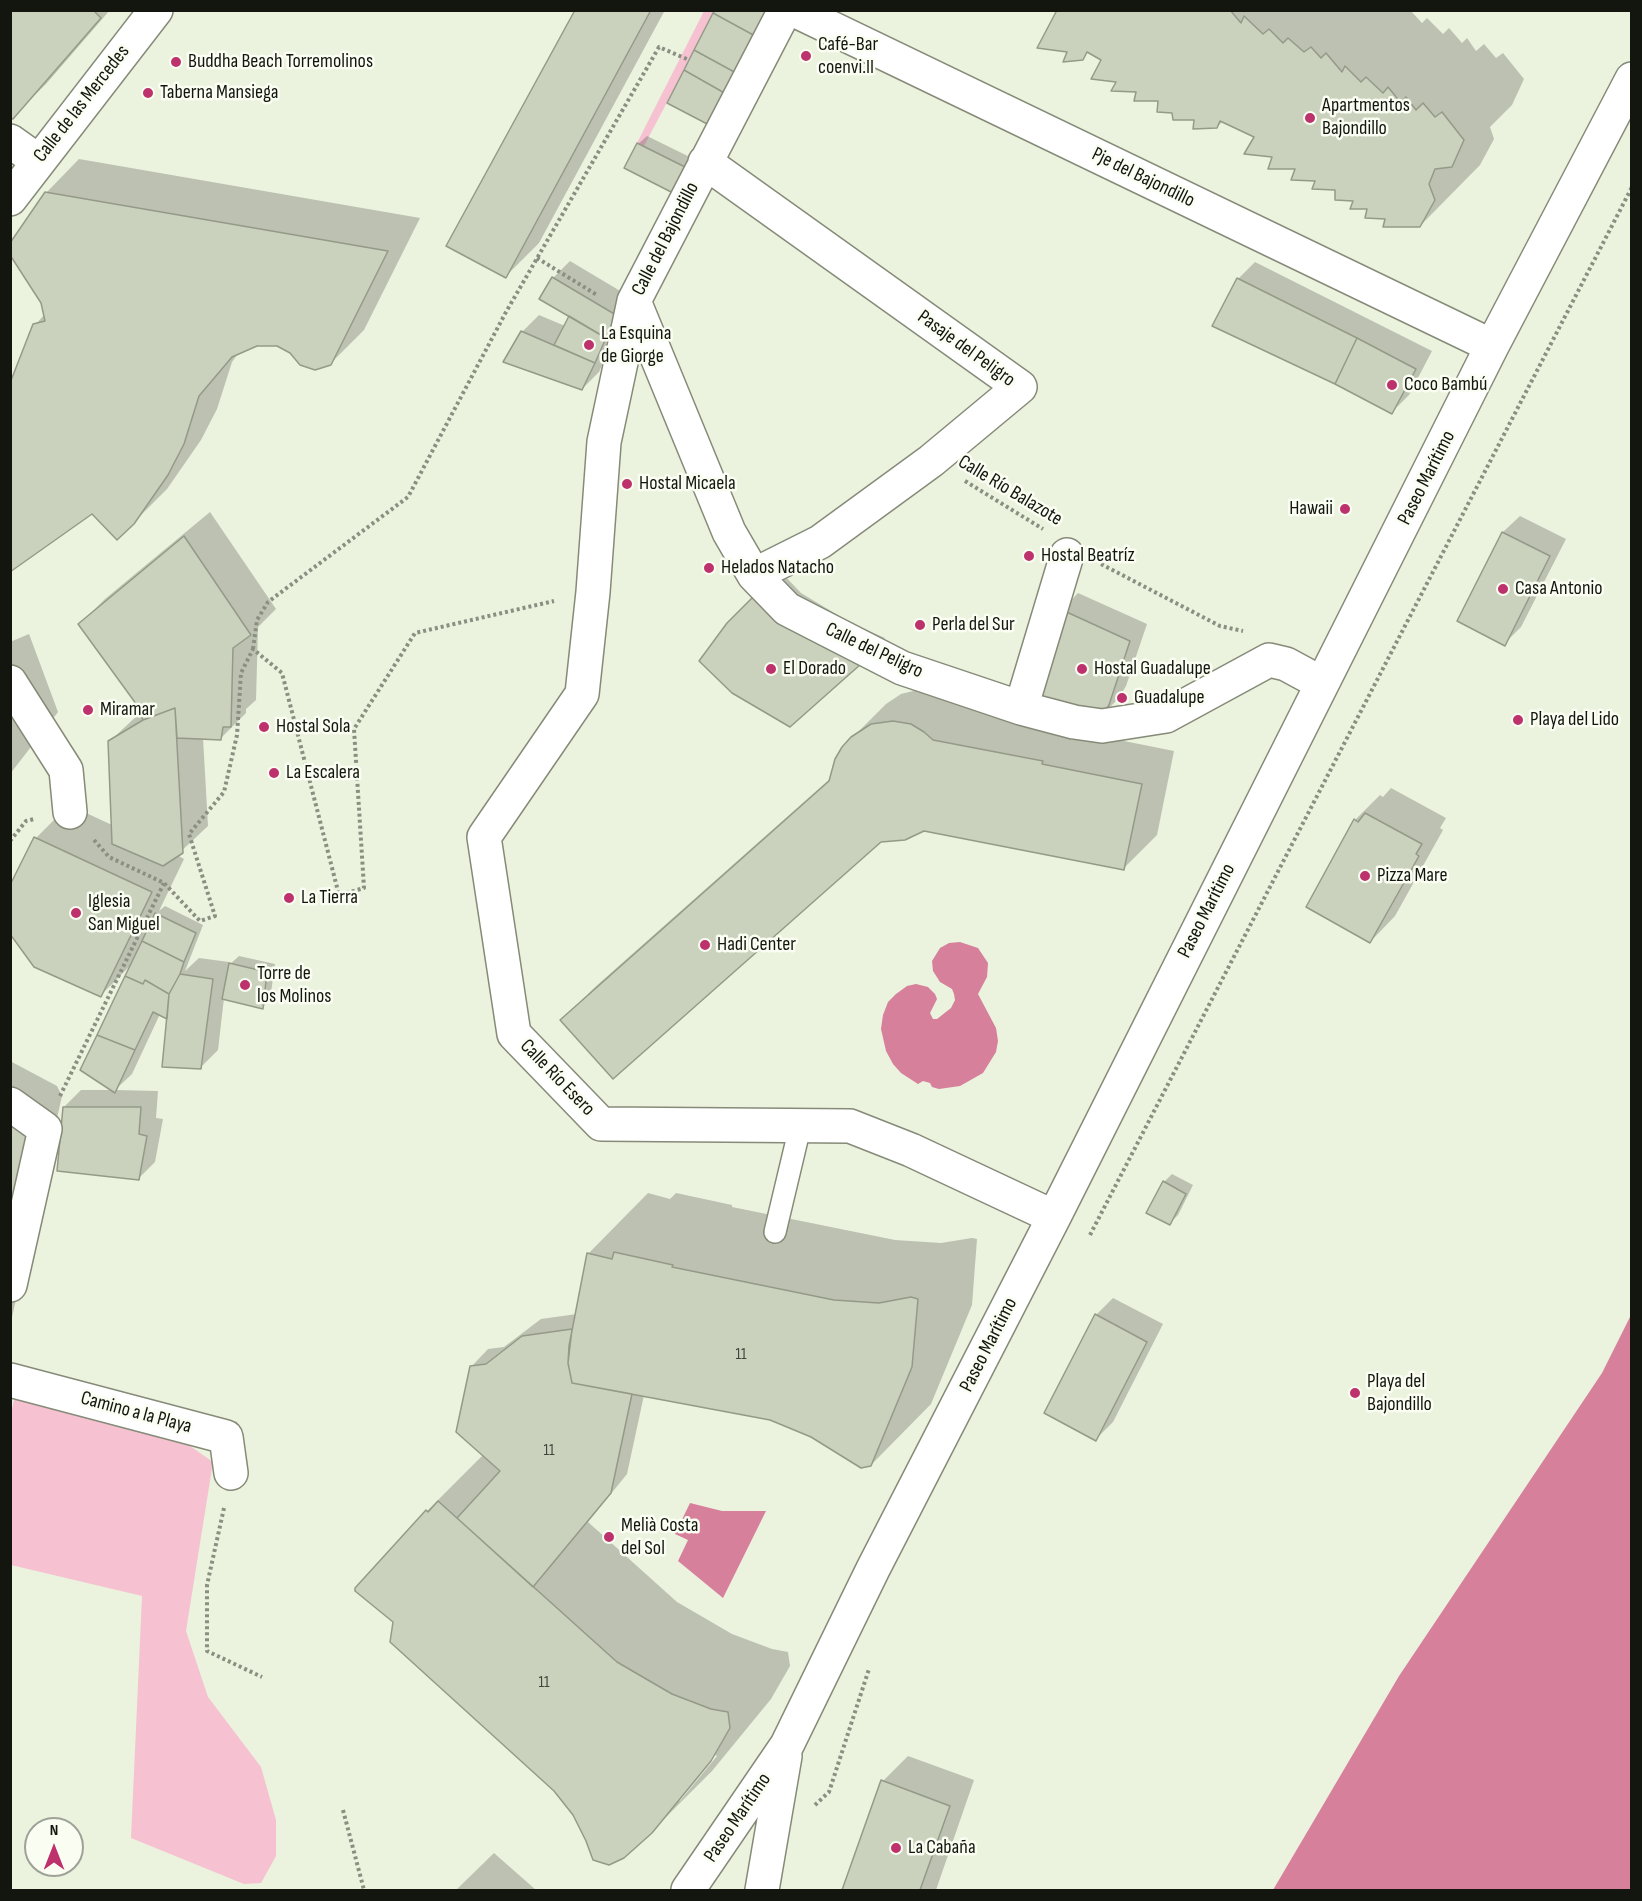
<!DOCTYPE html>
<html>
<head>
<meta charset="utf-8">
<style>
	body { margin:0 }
	#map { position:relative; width:1642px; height:1901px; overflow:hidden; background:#ebf2de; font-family:"Sofia Sans Condensed",sans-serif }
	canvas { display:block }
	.frame { position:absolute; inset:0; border:12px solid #13160f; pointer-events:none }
	.north { position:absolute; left:24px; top:1817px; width:60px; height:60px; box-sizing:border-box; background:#fafef2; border:2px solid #9ea197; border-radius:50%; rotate:0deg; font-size:16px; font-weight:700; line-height:24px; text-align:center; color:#13160f }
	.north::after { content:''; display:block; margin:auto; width:21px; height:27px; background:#bd326c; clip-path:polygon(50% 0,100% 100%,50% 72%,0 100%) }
</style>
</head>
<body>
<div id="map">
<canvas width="1642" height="1901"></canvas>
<div class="frame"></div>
<div class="north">N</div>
</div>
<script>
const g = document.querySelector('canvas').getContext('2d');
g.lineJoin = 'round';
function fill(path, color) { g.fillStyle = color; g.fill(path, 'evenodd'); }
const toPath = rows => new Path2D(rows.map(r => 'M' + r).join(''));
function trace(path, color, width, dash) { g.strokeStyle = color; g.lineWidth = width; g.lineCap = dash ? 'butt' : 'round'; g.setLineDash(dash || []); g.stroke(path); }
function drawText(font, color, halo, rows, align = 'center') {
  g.font = font + ' "Sofia Sans Condensed",sans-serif'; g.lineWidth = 5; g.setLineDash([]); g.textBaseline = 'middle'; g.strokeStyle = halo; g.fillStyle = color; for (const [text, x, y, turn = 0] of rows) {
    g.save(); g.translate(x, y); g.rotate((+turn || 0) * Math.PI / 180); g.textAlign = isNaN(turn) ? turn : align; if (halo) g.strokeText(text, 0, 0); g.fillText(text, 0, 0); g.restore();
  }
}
fill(toPath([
	[704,11,715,11,644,146,637,143],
	[16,1392,174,1435,213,1462,186,1631,208,1697,261,1767,276,1820,276,1856,261,1883,244,1884,131,1838,142,1596,11,1565,10,1417]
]), '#f6c2d1');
fill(toPath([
	[960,942,978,948,988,963,987,977,978,994,996,1028,998,1041,996,1052,983,1073,960,1086,939,1089,932,1087,930,1083,923,1081,918,1084,901,1073,893,1064,886,1051,881,1029,883,1015,888,1002,896,994,907,986,916,984,928,987,935,994,937,999,930,1013,933,1019,937,1019,951,1008,955,1000,954,994,952,989,940,982,933,971,932,961,940,948,949,943],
	[1631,1315,1631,1890,1273,1890,1399,1676,1602,1373],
	[690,1503,722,1511,766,1511,723,1598,678,1561,688,1540,675,1534]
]), '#d6809b');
fill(toPath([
	[10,10,110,10,46,84,12,117],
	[577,10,665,10,539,243,506,276],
	[1058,10,1410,10,1422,23,1427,18,1443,34,1449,28,1462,43,1467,38,1476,51,1484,44,1496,58,1503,53,1524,79,1512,105,1490,127,1494,139,1480,165,1420,226,1387,217,1274,156,1256,136,1223,121,1217,127,1174,112,1159,100,1118,81,1103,60,1089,51,1082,58,1069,50],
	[647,136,696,160,685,185,638,144],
	[79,159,420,218,364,330,330,364,291,352,277,345,257,345,239,352,232,362,217,409,201,440,167,489,133,523,35,325,45,314,46,193],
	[570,261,632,298,614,328,606,344,611,346,599,372,582,389,522,332,539,315,565,326,571,316,541,299,553,278],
	[1255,262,1432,351,1409,395,1392,412,1238,279],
	[210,512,276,609,258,627,256,700,246,709,246,713,220,739,203,738,208,826,177,855,184,859,159,911,165,906,203,925,185,971,199,958,229,962,228,966,239,956,275,964,270,1000,262,1008,224,998,218,1050,201,1067,168,1019,160,1014,132,1074,115,1090,158,1091,156,1118,163,1119,155,1162,138,1179,64,1107,81,1090,115,1090,132,964,101,995,36,838,69,805,112,825,110,741,141,712,135,700,80,624,105,599],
	[1520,516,1566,539,1521,627,1504,644,1459,621,1503,532],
	[781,572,801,593,851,623,885,638,790,725],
	[1078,593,1147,624,1126,686,1119,698,1102,715,1062,610],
	[29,634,58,712,10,774,10,642],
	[921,689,957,699,966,707,1075,728,1074,731,1174,751,1157,835,1124,868,924,829,881,840,562,1020,595,987,832,777,852,738,886,704,901,694],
	[1391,788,1446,818,1440,828,1443,830,1395,916,1370,942,1355,820,1380,795,1383,797],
	[10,1061,57,1086,62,1096,10,1326],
	[1172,1174,1193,1185,1178,1215,1170,1223,1164,1182],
	[648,1193,670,1199,676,1193,732,1205,732,1207,895,1240,941,1243,972,1238,977,1239,972,1305,931,1404,871,1465,812,1435,771,1419,644,1395,627,1474,588,1522,677,1602,732,1634,772,1649,788,1652,790,1666,771,1699,712,1771,651,1832,574,1814,555,1790,395,1621,356,1588,427,1511,484,1454,471,1367,488,1349,504,1347,541,1319,577,1314,588,1254],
	[715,1755,717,1756,680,1801,676,1801],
	[1113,1298,1163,1324,1113,1422,1096,1439,1096,1315],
	[908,1756,974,1780,936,1890,844,1890,883,1781],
	[494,1853,536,1890,456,1890]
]), '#0003');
const building = toPath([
	[10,10,93,10,101,18,13,119,10,118,10,10],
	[575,10,651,10,506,278,446,246,575,10],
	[715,10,770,10,757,37,713,13,715,10],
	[1057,10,1230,10,1241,23,1244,16,1263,34,1269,29,1283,43,1288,38,1304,52,1311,47,1321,58,1326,53,1342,72,1345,66,1361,82,1366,77,1383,93,1388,87,1401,103,1406,97,1416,110,1423,103,1435,117,1442,112,1464,140,1452,167,1435,169,1429,184,1435,200,1420,227,1383,227,1385,219,1365,218,1367,209,1350,209,1353,201,1335,200,1335,190,1312,189,1315,181,1291,180,1295,169,1268,169,1272,157,1244,154,1254,137,1220,121,1217,128,1193,129,1194,120,1173,120,1172,113,1157,112,1158,101,1134,101,1136,92,1111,91,1116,82,1091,79,1101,60,1087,52,1083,60,1063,62,1067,52,1037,48,1057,10],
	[713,13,757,37,738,74,694,50,713,13],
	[694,50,738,74,728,95,684,70,694,50],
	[684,70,728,95,711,126,667,103,684,70],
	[637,143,689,169,677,195,624,168,637,143],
	[45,192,388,251,331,365,315,370,300,365,290,353,277,346,257,346,232,357,199,396,184,444,168,475,134,524,117,540,92,514,10,572,10,383,33,324,45,321,41,303,10,255,10,243,45,192],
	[552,277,616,315,606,338,539,299,552,277],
	[1237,278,1357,338,1335,384,1212,326,1237,278],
	[569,316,606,338,595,363,554,345,569,316],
	[521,331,595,363,582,390,503,362,521,331],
	[1357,338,1416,369,1392,414,1335,384,1357,338],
	[1502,532,1550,556,1505,646,1457,621,1502,532],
	[184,536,251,635,233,648,231,727,223,727,221,740,177,738,175,708,143,720,134,701,78,624,184,536],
	[754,596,776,618,826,648,861,664,790,727,732,693,699,661,727,623,754,596],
	[1060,609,1130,641,1109,705,1103,713,1034,697,1060,609],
	[175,708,183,853,163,866,112,844,108,741,143,720,175,708],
	[893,721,911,724,924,732,933,740,1043,761,1042,764,1142,784,1124,870,924,831,905,840,881,842,613,1079,560,1020,829,781,835,759,842,747,851,737,871,724,893,721],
	[1365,813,1422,844,1416,854,1419,856,1370,943,1306,907,1354,819,1358,822,1365,813],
	[34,837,152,892,101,997,34,967,10,934,10,885,34,837],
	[155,913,196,933,184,962,142,941,155,913],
	[142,941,184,962,180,974,169,994,145,980,143,984,125,976,142,941],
	[229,963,267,972,263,1009,222,999,229,963],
	[180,974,213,979,201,1069,162,1067,169,994,180,974],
	[125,976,143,984,145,980,169,994,167,1019,153,1012,135,1050,97,1035,125,976],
	[97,1035,135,1050,115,1093,80,1070,97,1035],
	[63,1107,141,1107,139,1134,147,1136,139,1180,57,1171,63,1107],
	[10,1112,30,1130,10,1216,10,1112],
	[1163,1181,1186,1194,1170,1225,1146,1213,1163,1181],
	[614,1252,673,1265,672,1267,834,1300,879,1303,911,1297,918,1299,912,1367,871,1466,861,1468,811,1437,770,1420,572,1383,568,1363,569,1346,587,1253,612,1259,614,1252],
	[1095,1314,1147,1342,1096,1441,1044,1413,1095,1314],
	[572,1329,568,1363,572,1383,632,1394,611,1493,533,1587,457,1518,500,1471,456,1432,470,1366,486,1364,522,1336,572,1329],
	[438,1501,617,1662,672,1694,711,1709,728,1712,730,1728,711,1761,652,1833,624,1858,609,1865,593,1860,586,1841,573,1815,554,1791,390,1642,393,1622,355,1591,355,1588,426,1510,428,1512,438,1501],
	[881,1780,950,1806,920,1890,842,1890,881,1780]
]);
fill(building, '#cad1bd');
trace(building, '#949a87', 1.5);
const lane = toPath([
	[775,1232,800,1127]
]);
const street = toPath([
	[785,10,634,301,604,442,593,592,582,694,484,837,514,1034,601,1124,850,1126,911,1150,1054,1217],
	[794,10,1492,346],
	[10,141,38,161],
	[705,162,1020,387,931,461,820,542,754,575],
	[10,199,156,10],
	[634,301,729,532,754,575,787,609,902,668,1021,708,1074,722,1102,726,1166,716,1269,660,1286,664,1321,683],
	[10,682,66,770,70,812],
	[1021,708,1067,555],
	[10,1104,45,1129,10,1285],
	[10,1380,226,1437,231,1473],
	[688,1890,787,1745,873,1569,1054,1217,1492,346,1632,79],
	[762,1890,785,1756]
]);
trace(lane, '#858b78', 24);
trace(street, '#858b78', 36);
trace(toPath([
	[537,258,597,295],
	[965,481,1043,529],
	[1101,564,1220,626,1243,631],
	[253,649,257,620,268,602,408,497,506,312,659,47,689,60],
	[94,840,109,857,164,883,200,921,215,916,189,834,224,792,237,735,241,673,253,649,282,673,339,895,364,888,354,729,415,633,554,601],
	[10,841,26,821,34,819],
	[60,1096,164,883],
	[1090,1235,1632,187],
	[224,1508,207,1585,207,1651,262,1677],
	[815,1805,829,1792,869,1669],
	[343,1810,364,1890]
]), '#8a8f81', 4, [3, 3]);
trace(lane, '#fff', 21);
trace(street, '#fff', 33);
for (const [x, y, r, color] of [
	[806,56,6,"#bd326c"],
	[176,62,6,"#bd326c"],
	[148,93,6,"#bd326c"],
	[1310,118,6,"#bd326c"],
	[589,345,6,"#bd326c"],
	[1392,385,6,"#bd326c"],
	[627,484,6,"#bd326c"],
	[1345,509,6,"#bd326c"],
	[1029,556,6,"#bd326c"],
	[709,568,6,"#bd326c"],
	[1503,589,6,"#bd326c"],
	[920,625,6,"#bd326c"],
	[771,669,6,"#bd326c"],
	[1082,669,6,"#bd326c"],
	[1122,698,6,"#bd326c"],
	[88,710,6,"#bd326c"],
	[1518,720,6,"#bd326c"],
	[264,727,6,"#bd326c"],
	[274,773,6,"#bd326c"],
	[1365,876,6,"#bd326c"],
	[289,898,6,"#bd326c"],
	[76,913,6,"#bd326c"],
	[705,945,6,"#bd326c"],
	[245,985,6,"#bd326c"],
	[1355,1393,6,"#bd326c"],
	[609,1537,6,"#bd326c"],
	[896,1848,6,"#bd326c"]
]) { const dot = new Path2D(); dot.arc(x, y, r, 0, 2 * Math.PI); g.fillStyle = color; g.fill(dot); trace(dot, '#fafef2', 2); }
drawText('16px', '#41453a', null, [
	["11",741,1355],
	["11",549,1451],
	["11",544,1683]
]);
drawText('20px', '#13160f', '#fafef2', [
	["Café-Bar",818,45],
	["coenvi.II",818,68],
	["Buddha Beach Torremolinos",188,62],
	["Taberna Mansiega",160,93],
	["Apartmentos",1322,106],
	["Bajondillo",1322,129],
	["La Esquina",601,334],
	["de Giorge",601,357],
	["Coco Bambú",1404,385],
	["Hostal Micaela",639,484],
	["Hawaii",1333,509,"right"],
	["Hostal Beatríz",1041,556],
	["Helados Natacho",721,568],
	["Casa Antonio",1515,589],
	["Perla del Sur",932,625],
	["El Dorado",783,669],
	["Hostal Guadalupe",1094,669],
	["Guadalupe",1134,698],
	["Miramar",100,710],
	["Playa del Lido",1530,720],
	["Hostal Sola",276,727],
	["La Escalera",286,773],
	["Pizza Mare",1377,876],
	["La Tierra",301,898],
	["Iglesia",88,902],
	["San Miguel",88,925],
	["Hadi Center",717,945],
	["Torre de",257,974],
	["los Molinos",257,997],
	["Playa del",1367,1382],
	["Bajondillo",1367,1405],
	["Melià Costa",621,1526],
	["del Sol",621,1549],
	["La Cabaña",908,1848]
], 'left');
drawText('20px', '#13160f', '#fafef2', [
	["Calle de las Mercedes",82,104,-52],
	["Pje del Bajondillo",1143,178,26],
	["Calle del Bajondillo",666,239,-63],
	["Pasaje del Peligro",966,349,36],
	["Paseo Marítimo",1427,478,-63],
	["Calle Río Balazote",1010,491,31],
	["Calle del Peligro",874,651,25],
	["Paseo Marítimo",1207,911,-63],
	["Calle Río Esero",557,1078,46],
	["Paseo Marítimo",989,1345,-63],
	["Camino a la Playa",136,1413,15],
	["Paseo Marítimo",738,1818,-56]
]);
</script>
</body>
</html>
